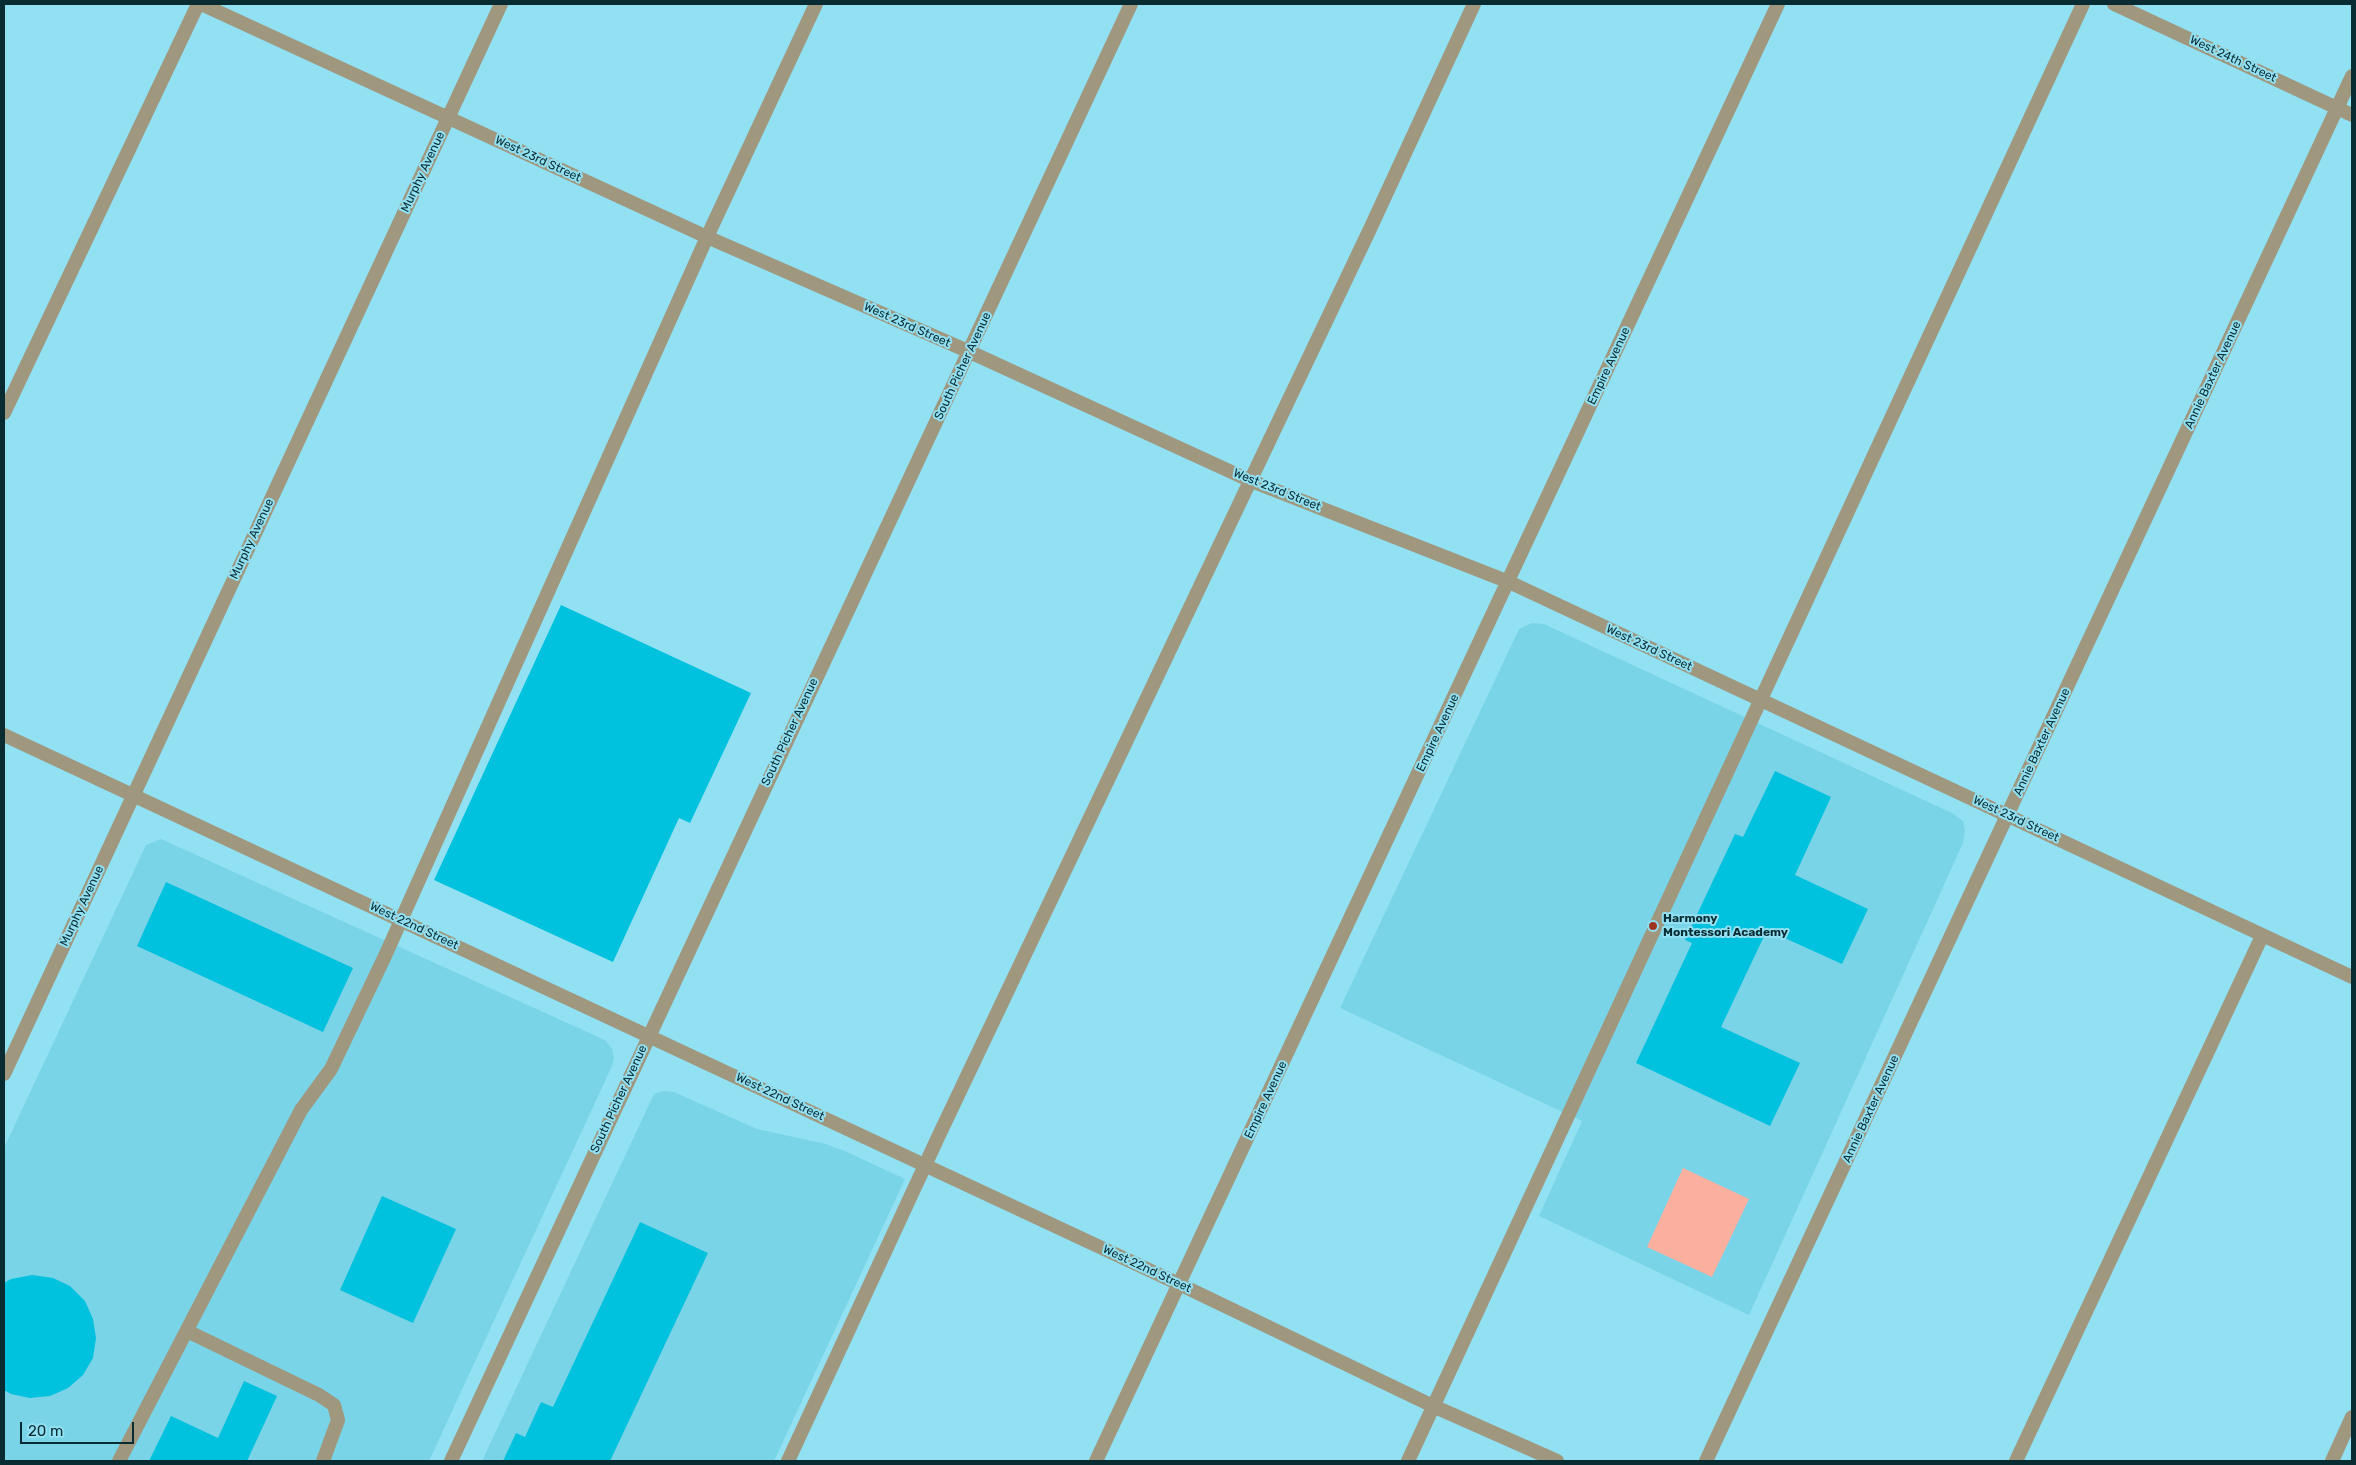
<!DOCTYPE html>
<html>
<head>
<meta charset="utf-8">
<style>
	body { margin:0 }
	#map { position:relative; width:2356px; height:1465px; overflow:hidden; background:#92e1f3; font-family:Rubik,sans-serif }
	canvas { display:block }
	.frame { position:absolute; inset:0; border:5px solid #092c33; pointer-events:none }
	.scale { position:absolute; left:20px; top:1422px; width:114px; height:22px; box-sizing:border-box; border:2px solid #092c33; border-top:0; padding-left:6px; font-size:15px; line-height:18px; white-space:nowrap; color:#092c33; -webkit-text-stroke:4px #92e1f3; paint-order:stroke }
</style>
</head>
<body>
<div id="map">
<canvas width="2356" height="1465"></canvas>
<div class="frame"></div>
<div class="scale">20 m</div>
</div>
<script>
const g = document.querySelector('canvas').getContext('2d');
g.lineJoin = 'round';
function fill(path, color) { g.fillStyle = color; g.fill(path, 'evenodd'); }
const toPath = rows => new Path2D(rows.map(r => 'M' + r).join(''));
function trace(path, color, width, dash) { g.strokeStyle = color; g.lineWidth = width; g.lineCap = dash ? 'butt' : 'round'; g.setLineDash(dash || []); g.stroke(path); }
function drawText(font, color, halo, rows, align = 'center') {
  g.font = font + ' Rubik,sans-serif'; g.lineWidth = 4; g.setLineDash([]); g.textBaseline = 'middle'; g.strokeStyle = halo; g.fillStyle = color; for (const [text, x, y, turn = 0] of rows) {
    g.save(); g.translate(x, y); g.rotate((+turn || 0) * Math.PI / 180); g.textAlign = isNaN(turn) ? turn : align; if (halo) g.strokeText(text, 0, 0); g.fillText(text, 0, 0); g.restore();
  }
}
fill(toPath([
	[1532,623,1544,624,1952,813,1963,821,1965,831,1963,843,1749,1315,1539,1216,1582,1121,1340,1008,1519,629],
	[161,839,605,1040,612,1049,614,1058,612,1066,429,1461,4,1461,4,1148,146,845],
	[663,1091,674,1092,757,1129,826,1144,847,1152,905,1179,774,1461,482,1461,654,1094]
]), '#7ad4e7');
fill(toPath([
	[1683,1168,1749,1199,1712,1277,1647,1247]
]), '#fbb09f');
fill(toPath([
	[561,605,751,693,690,823,679,818,613,962,434,880],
	[1775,771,1831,797,1795,875,1868,909,1842,964,1767,930,1721,1027,1800,1063,1770,1126,1636,1063,1692,943,1685,940,1735,834,1743,837],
	[166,882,353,968,323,1032,137,946],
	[382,1196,456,1229,413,1323,340,1290],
	[640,1222,708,1253,610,1461,503,1461,516,1433,525,1437,541,1402,553,1407],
	[32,1275,53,1278,70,1286,85,1301,93,1319,96,1338,93,1358,83,1375,68,1388,50,1396,30,1398,11,1394,4,1390,4,1283,11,1279],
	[244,1381,277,1396,247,1461,149,1461,171,1416,218,1438]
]), '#00c1de');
trace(toPath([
	[4,413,198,4],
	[187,1331,319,1395,334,1405,338,1420,323,1461],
	[119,1461,301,1110,331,1069,385,956,707,237,816,4],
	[788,1461,940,1133,1370,229,1474,4],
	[1408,1461,2083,4],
	[2016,1461,2262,936]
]), '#9f977e', 14);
trace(toPath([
	[201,4,707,237,970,352,1249,480,1509,582,2352,977],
	[2114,4,2352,115],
	[4,735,1179,1284,1433,1406,1557,1461],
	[4,1074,501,4],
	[451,1461,1131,4],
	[1096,1461,1778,4],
	[1706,1461,2352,76],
	[2332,1461,2352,1417]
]), '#9f977e', 14);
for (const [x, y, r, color] of [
	[1653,926,5,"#9e3520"]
]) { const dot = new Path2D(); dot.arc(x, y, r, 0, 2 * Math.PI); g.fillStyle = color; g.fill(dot); trace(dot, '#92e1f3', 2); }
drawText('12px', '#092c33', '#92e1f3', [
	["West 24th Street",2233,59,25],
	["West 23rd Street",538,159,25],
	["Murphy Avenue",423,172,-65],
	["West 23rd Street",907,325,24],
	["South Picher Avenue",963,366,-65],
	["Empire Avenue",1609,366,-65],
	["Annie Baxter Avenue",2213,375,-65],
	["West 23rd Street",1277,490,22],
	["Murphy Avenue",252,539,-65],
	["West 23rd Street",1649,648,25],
	["South Picher Avenue",790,732,-65],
	["Empire Avenue",1438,733,-65],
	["Annie Baxter Avenue",2042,742,-65],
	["West 23rd Street",2016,819,25],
	["Murphy Avenue",82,906,-65],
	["West 22nd Street",414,926,25],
	["West 22nd Street",780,1097,25],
	["South Picher Avenue",619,1099,-65],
	["Empire Avenue",1266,1100,-65],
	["Annie Baxter Avenue",1871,1109,-65],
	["West 22nd Street",1147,1269,25]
]);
drawText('bold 12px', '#092c33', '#92e1f3', [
	["Harmony",1663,919],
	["Montessori Academy",1663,933]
], 'left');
</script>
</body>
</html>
